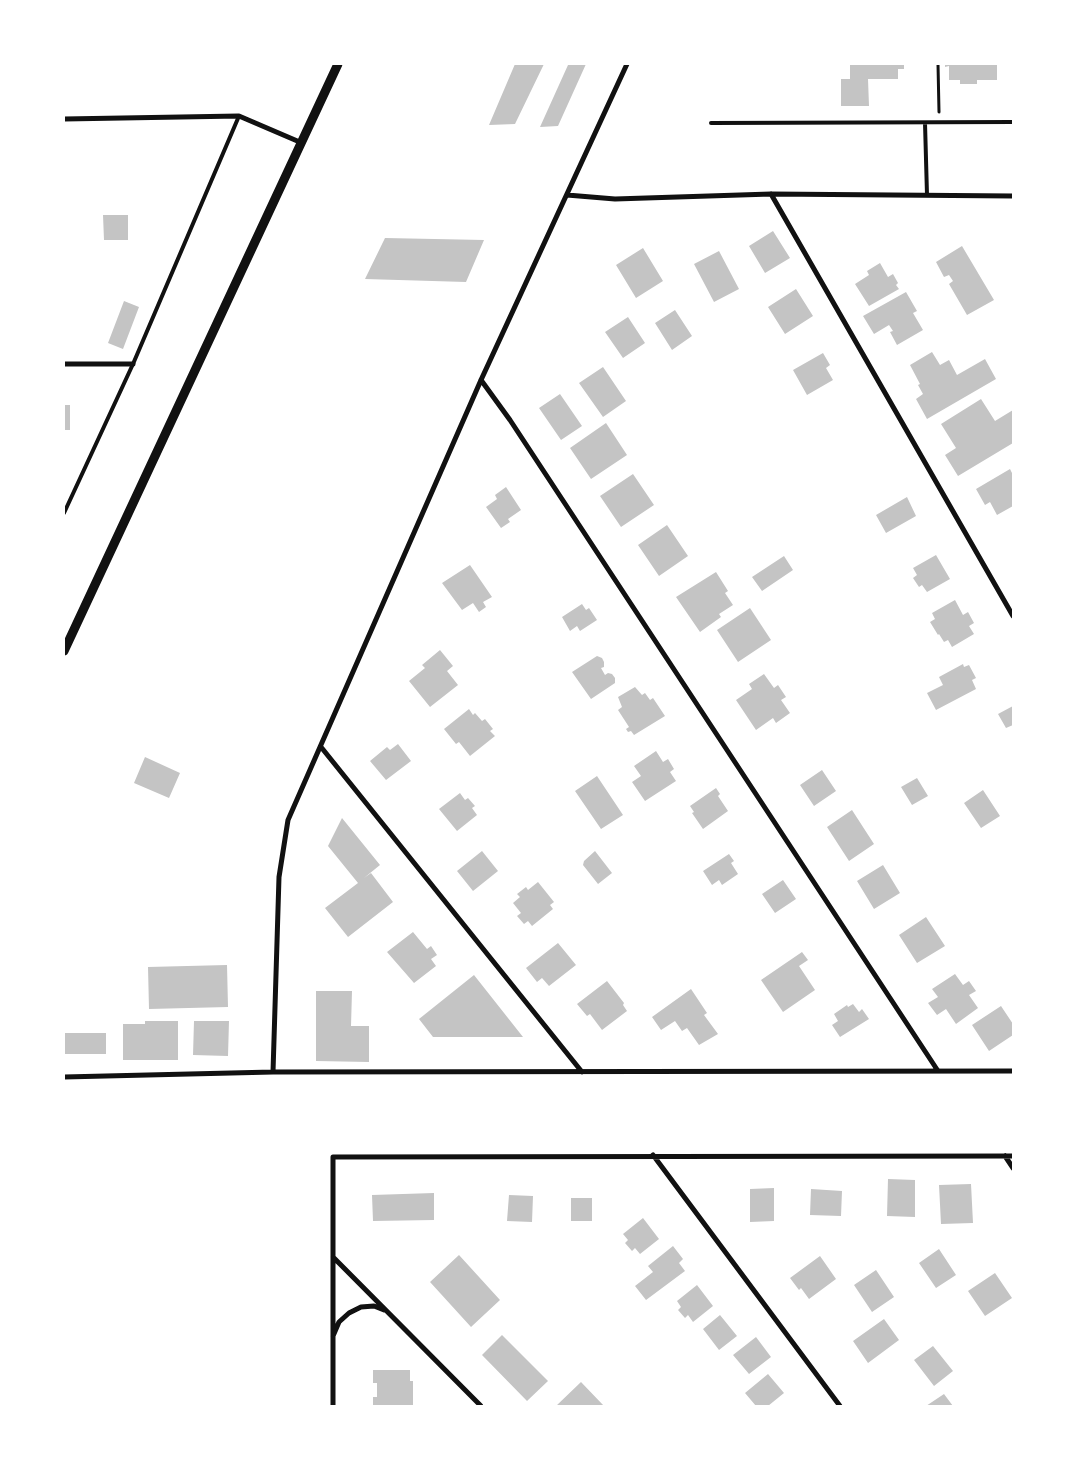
<!DOCTYPE html>
<html>
<head>
<meta charset="utf-8">
<style>
	body { margin:0 }
	#map { position:relative; width:1077px; height:1470px; overflow:hidden; background:#fff; font-family:"DejaVu Sans",sans-serif }
	canvas { display:block }
	.frame { position:absolute; inset:0; border:65px solid #fff; pointer-events:none }
</style>
</head>
<body>
<div id="map">
<canvas width="1077" height="1470"></canvas>
<div class="frame"></div>
</div>
<script>
const g = document.querySelector('canvas').getContext('2d');
g.lineJoin = 'round';
function fill(path, color) { g.fillStyle = color; g.fill(path, 'evenodd'); }
const toPath = rows => new Path2D(rows.map(r => 'M' + r).join(''));
function trace(path, color, width, dash) { g.strokeStyle = color; g.lineWidth = width; g.lineCap = dash ? 'butt' : 'round'; g.setLineDash(dash || []); g.stroke(path); }
fill(toPath([
	[515,64,544,64,515,124,489,125],
	[564,64,586,64,558,126,540,127,568,65,564,65],
	[850,64,904,64,904,69,898,69,898,79,868,79,869,106,841,106,841,79,850,79],
	[945,64,997,64,997,80,977,80,977,84,960,84,960,80,949,80,949,66,945,67],
	[103,215,128,215,128,240,104,240],
	[773,231,790,258,765,273,749,246],
	[385,238,484,240,466,282,365,279],
	[962,246,994,300,967,315,949,284,953,281,949,275,944,277,936,262],
	[643,248,663,281,636,298,616,265],
	[719,251,739,289,714,302,694,264],
	[880,263,888,277,893,274,898,283,896,285,899,289,869,306,855,284,869,275,867,271],
	[796,289,813,316,785,334,768,307],
	[906,292,917,311,913,313,923,330,897,345,890,332,893,331,889,325,874,334,863,316],
	[124,301,139,307,123,349,108,343],
	[675,310,692,336,672,350,655,323],
	[628,317,645,343,623,358,605,332],
	[932,352,940,365,949,360,957,375,985,359,996,379,927,419,916,399,923,394,918,385,920,384,910,365],
	[823,353,830,365,826,368,833,380,807,395,793,370],
	[603,367,626,401,603,417,579,383],
	[560,394,582,426,561,440,539,408],
	[981,399,995,421,1013,410,1013,443,958,476,945,455,956,448,941,424],
	[64,405,70,405,70,430,64,430],
	[606,423,627,455,591,479,570,448],
	[1010,469,1013,475,1013,506,997,515,990,502,985,505,976,489],
	[633,474,654,505,621,527,600,496],
	[506,487,521,510,508,519,510,522,501,528,486,507,497,499,495,495],
	[907,497,916,516,886,533,876,515],
	[667,525,688,556,659,576,638,545],
	[936,555,950,579,927,592,922,585,919,587,913,578,917,575,913,568],
	[784,556,793,570,762,591,752,577],
	[470,565,492,597,483,602,486,607,479,612,473,603,462,610,442,583],
	[716,572,728,591,725,593,733,605,719,614,721,617,700,632,676,597],
	[955,600,963,615,968,612,974,623,969,626,974,634,952,647,948,640,944,642,939,634,938,635,930,622,935,619,932,613],
	[582,604,586,610,589,608,597,620,580,631,577,626,570,631,562,617],
	[750,608,771,640,738,662,717,630],
	[440,650,453,666,447,671,458,685,430,707,409,681,425,668,422,665],
	[597,656,602,658,604,662,604,667,601,668,605,675,608,673,612,674,615,678,615,683,591,699,572,672],
	[963,664,964,667,969,665,976,678,972,680,976,689,936,710,927,693,943,685,939,677],
	[764,674,774,688,778,685,786,697,781,700,790,713,776,723,773,718,756,730,736,700,752,689,749,684],
	[635,687,642,695,645,693,650,700,653,698,665,716,634,735,631,731,628,732,626,729,629,727,618,710,622,707,618,697],
	[1013,706,1013,725,1006,728,998,714],
	[469,709,473,715,475,713,482,721,485,719,493,729,490,731,495,736,470,756,459,742,456,744,444,729],
	[398,744,411,761,386,780,370,761,387,747,390,750],
	[656,751,663,762,668,759,674,769,670,772,676,781,645,801,632,782,641,776,634,766],
	[145,757,180,773,169,798,134,783],
	[822,770,836,791,814,806,800,785],
	[597,776,623,815,601,829,575,791],
	[917,778,928,796,912,805,901,787],
	[716,788,720,794,718,796,728,811,703,829,692,813,694,812,690,806],
	[983,790,1000,816,981,828,964,803],
	[460,793,465,800,468,798,475,806,472,808,477,815,457,831,439,809],
	[852,810,874,844,849,861,827,827],
	[342,818,380,865,364,878,371,873,393,902,348,937,325,908,358,883,328,846],
	[482,851,498,871,473,891,457,871],
	[595,851,612,873,598,884,583,865,584,861],
	[729,854,734,861,731,863,738,874,722,885,719,880,712,885,703,871],
	[883,865,900,893,874,909,857,881],
	[783,880,796,899,775,913,762,894],
	[538,882,554,902,550,905,553,909,532,926,528,921,524,924,517,916,521,913,513,903,520,897,517,894,526,887,528,890],
	[926,917,945,946,917,963,899,935],
	[413,932,427,949,431,946,437,955,431,959,436,966,414,983,387,952],
	[558,943,576,965,549,986,542,978,537,982,526,968],
	[802,952,808,960,799,966,815,990,783,1012,761,980],
	[227,965,228,1007,149,1009,148,967],
	[955,974,963,985,969,981,976,991,969,995,978,1008,956,1024,946,1009,937,1015,928,1003,938,997,932,989],
	[474,975,523,1037,433,1037,419,1019],
	[607,981,624,1003,623,1005,627,1011,602,1030,590,1014,587,1016,577,1004],
	[691,989,707,1013,704,1015,718,1034,699,1045,687,1028,682,1031,675,1021,661,1030,652,1017],
	[316,991,352,991,351,1026,369,1026,369,1062,316,1061],
	[853,1004,859,1012,862,1009,869,1019,840,1037,832,1025,838,1021,834,1014,847,1005,848,1007],
	[1001,1006,1013,1024,1013,1035,989,1051,972,1025],
	[145,1021,178,1021,178,1060,123,1060,123,1024,145,1024],
	[194,1021,229,1021,228,1056,193,1055],
	[64,1033,106,1033,106,1054,64,1054],
	[888,1179,915,1180,915,1217,887,1216],
	[971,1184,973,1223,941,1224,939,1185],
	[774,1188,774,1221,750,1222,750,1189],
	[811,1189,842,1191,841,1216,810,1215],
	[434,1193,434,1220,373,1221,372,1195],
	[509,1195,533,1196,532,1222,507,1221],
	[571,1198,592,1198,592,1221,571,1221],
	[643,1218,659,1239,640,1254,635,1248,632,1251,625,1243,628,1240,623,1234],
	[673,1246,683,1259,679,1263,685,1271,646,1300,635,1286,653,1272,648,1266],
	[939,1249,956,1275,936,1288,919,1263],
	[459,1255,500,1300,471,1327,430,1282],
	[820,1256,836,1279,809,1299,801,1288,799,1290,790,1278],
	[876,1270,894,1297,872,1312,854,1285],
	[995,1273,1012,1298,985,1316,968,1291],
	[697,1285,713,1306,693,1322,688,1315,685,1318,678,1310,681,1307,677,1301],
	[720,1315,737,1336,719,1350,703,1329],
	[884,1319,899,1340,868,1363,853,1341],
	[502,1335,548,1381,527,1401,482,1355],
	[756,1337,771,1357,749,1374,733,1355],
	[933,1346,953,1371,934,1386,914,1360],
	[373,1370,410,1370,410,1381,413,1381,413,1406,377,1406,373,1405,373,1397,377,1397,377,1383,373,1383],
	[768,1374,784,1393,768,1406,756,1406,745,1393],
	[581,1382,604,1406,556,1406],
	[944,1394,953,1406,926,1406]
]), '#c4c4c4');
trace(toPath([
	[938,64,939,112]
]), '#111', 3);
trace(toPath([
	[711,123,1013,122],
	[925,123,927,195],
	[64,513,133,364,239,116]
]), '#111', 4);
trace(toPath([
	[64,119,239,116,302,143],
	[771,194,1013,616],
	[567,195,615,199,771,194,1013,196],
	[64,364,133,364],
	[481,380,510,420,938,1071],
	[321,747,582,1072],
	[273,1072,279,877,288,820,481,380,627,64],
	[64,1077,273,1072,1013,1071],
	[653,1155,840,1406],
	[1005,1156,1013,1168],
	[333,1257,481,1406],
	[333,1336,339,1322,349,1313,361,1307,374,1306,384,1310],
	[333,1406,333,1157,1013,1156]
]), '#111', 5);
trace(toPath([
	[64,651,338,64]
]), '#111', 9);
</script>
</body>
</html>
